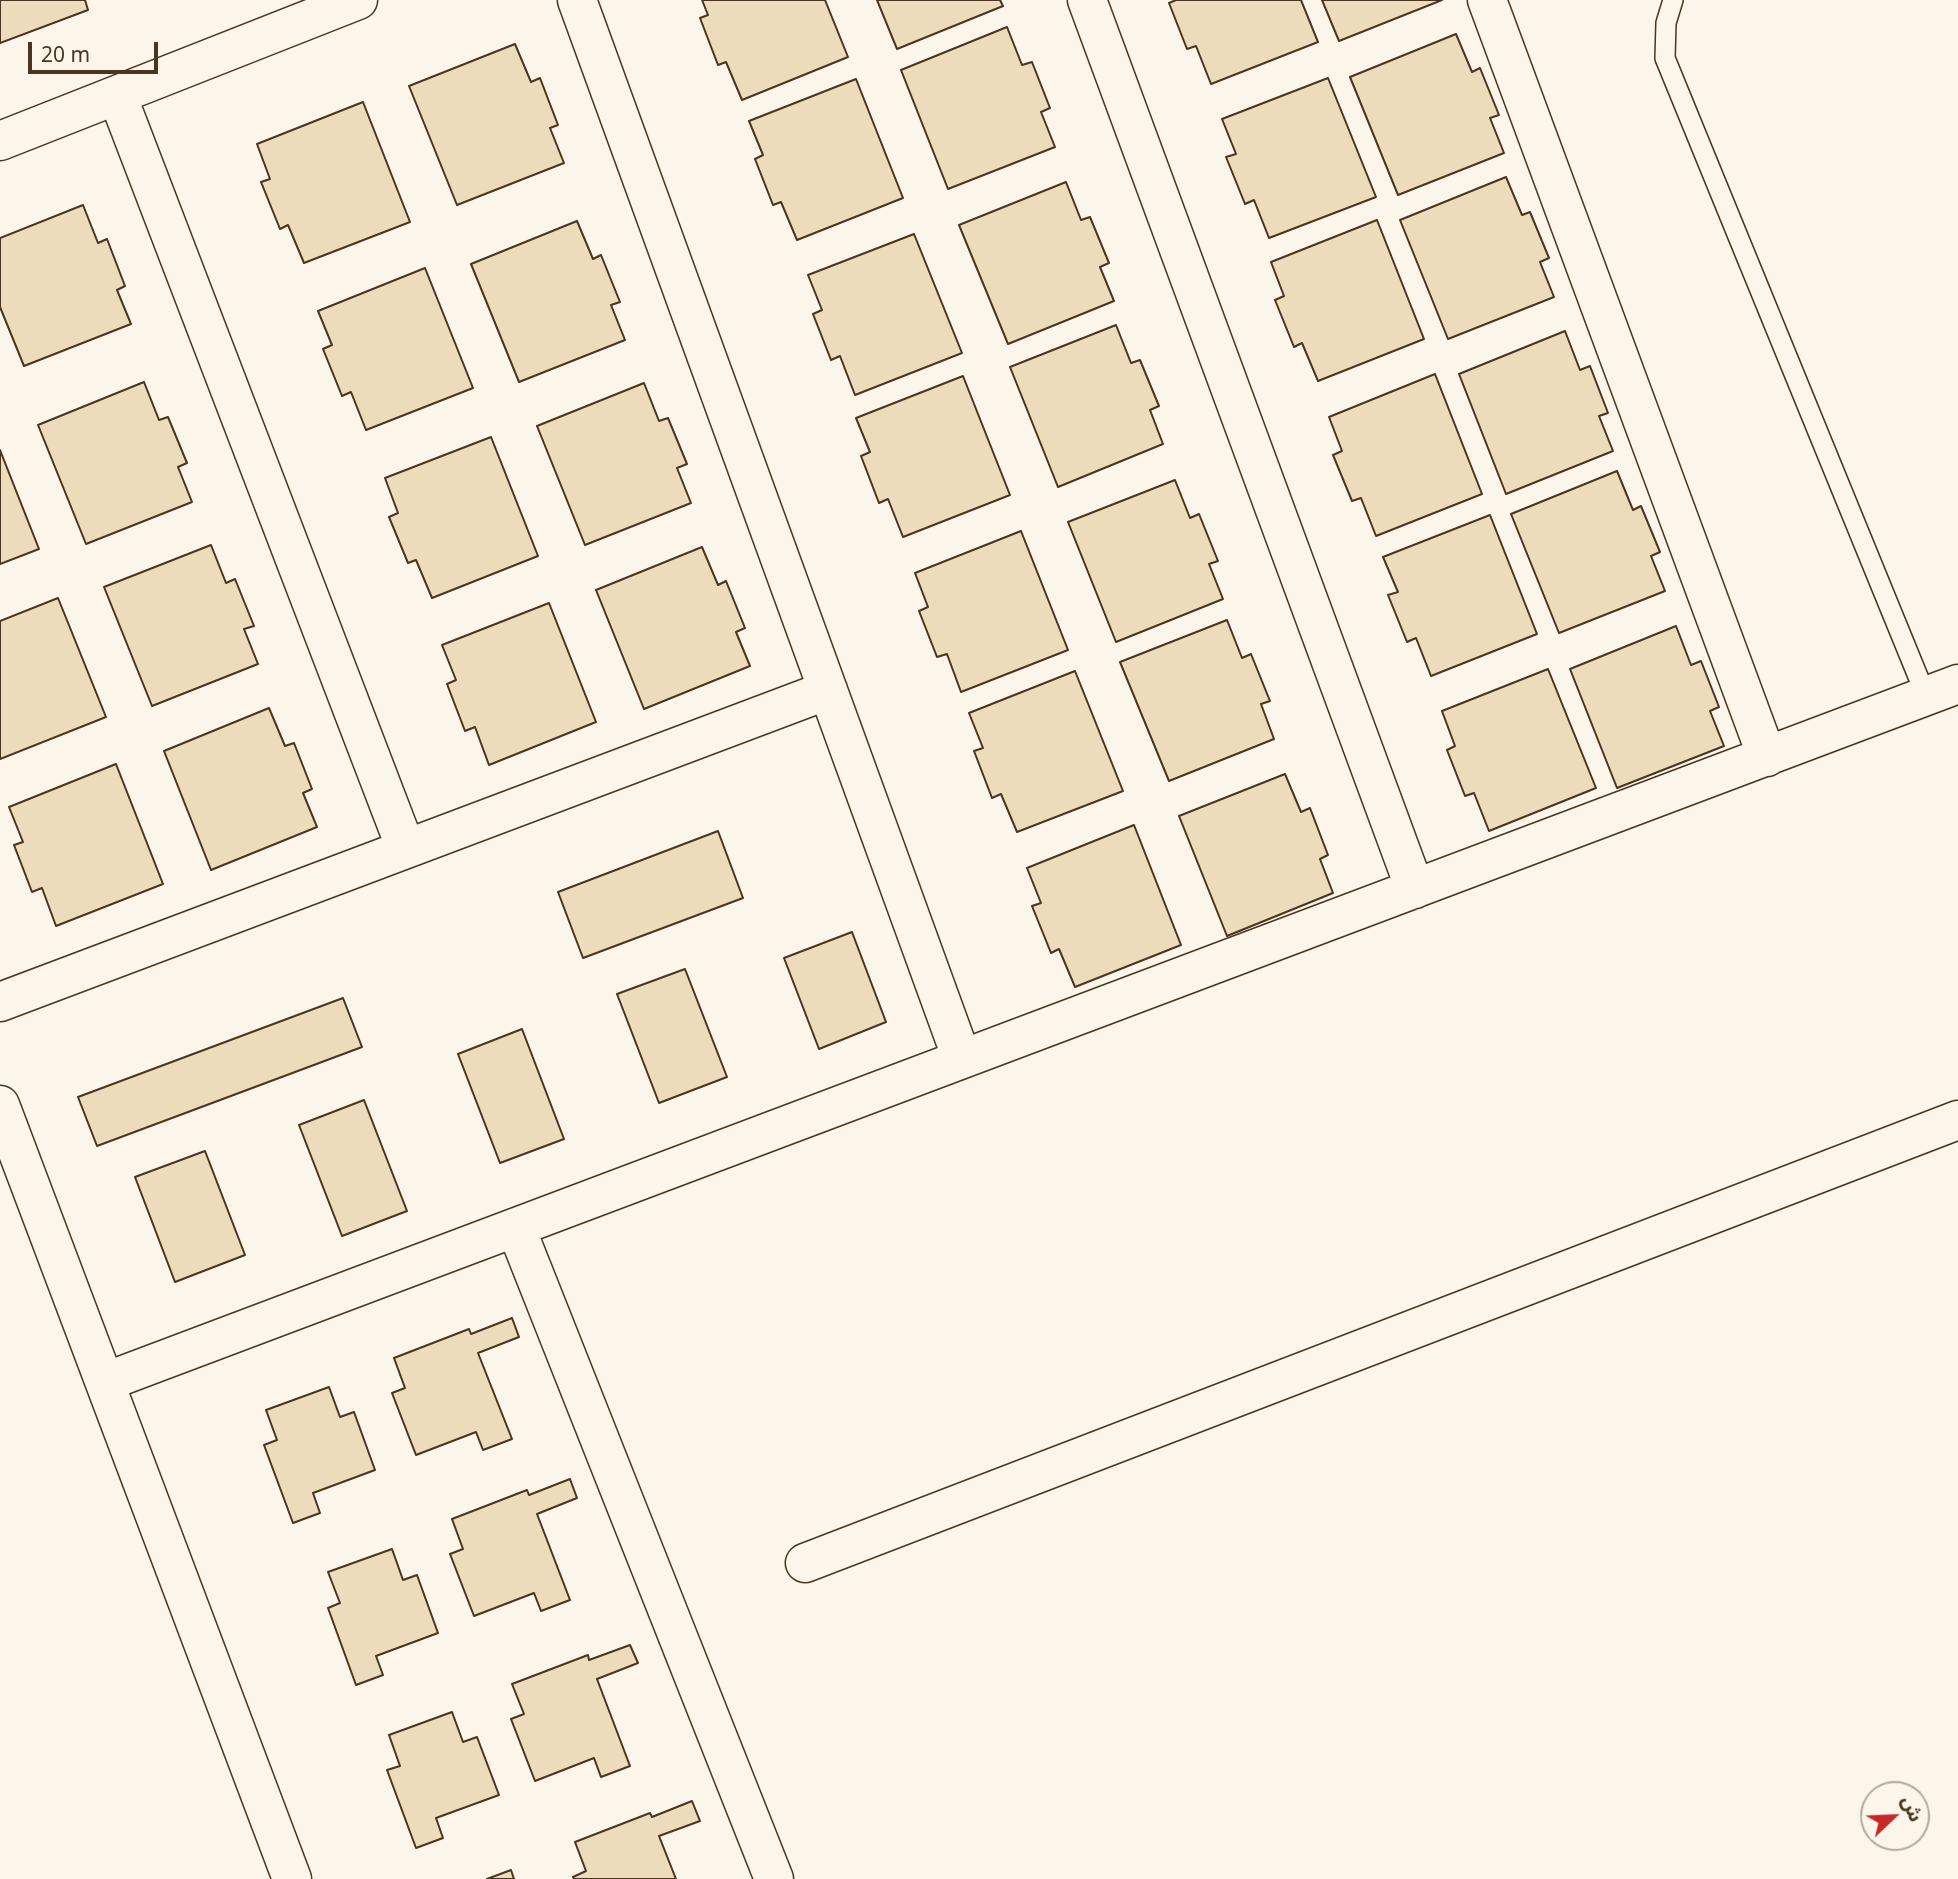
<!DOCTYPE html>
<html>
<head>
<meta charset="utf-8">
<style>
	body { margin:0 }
	#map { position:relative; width:1958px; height:1879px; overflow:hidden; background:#fbf6e9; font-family:"Noto Sans","Noto Sans Arabic",sans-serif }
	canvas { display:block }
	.north { position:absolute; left:1860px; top:1781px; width:70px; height:70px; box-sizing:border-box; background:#fbf6e9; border:2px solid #b4a999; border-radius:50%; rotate:67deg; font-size:19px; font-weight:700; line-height:28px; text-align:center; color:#4a3520 }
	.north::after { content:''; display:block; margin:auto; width:24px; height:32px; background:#c62828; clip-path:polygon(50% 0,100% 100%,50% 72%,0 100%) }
	.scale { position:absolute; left:28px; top:42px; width:130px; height:32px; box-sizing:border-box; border:4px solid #4a3520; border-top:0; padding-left:9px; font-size:21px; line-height:24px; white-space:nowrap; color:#4a3520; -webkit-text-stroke:5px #fbf6e9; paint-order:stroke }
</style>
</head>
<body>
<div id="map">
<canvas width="1958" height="1879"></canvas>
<div class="north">ش</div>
<div class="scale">20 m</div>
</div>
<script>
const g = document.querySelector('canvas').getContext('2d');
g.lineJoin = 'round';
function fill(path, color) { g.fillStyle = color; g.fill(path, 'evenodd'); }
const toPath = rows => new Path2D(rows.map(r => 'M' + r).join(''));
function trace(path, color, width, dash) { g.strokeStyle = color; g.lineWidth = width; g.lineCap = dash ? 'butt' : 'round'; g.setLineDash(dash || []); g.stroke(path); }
const building = toPath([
	[0,0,85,0,88,10,0,43,0,0],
	[702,0,825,0,848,57,742,100,726,62,718,65,700,18,708,15,702,0],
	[877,0,1000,0,1003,6,897,49,877,0],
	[1176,0,1301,0,1318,42,1211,84,1196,46,1187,49,1169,3,1176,0],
	[1322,0,1442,0,1339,41,1322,0],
	[1007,27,1022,65,1032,62,1050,108,1041,112,1055,147,948,189,901,70,1007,27],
	[1456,34,1472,72,1480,68,1499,115,1490,118,1504,153,1398,195,1350,77,1456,34],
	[515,44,531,82,540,78,558,125,550,128,564,163,457,205,409,86,515,44],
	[1328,78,1376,197,1269,238,1254,200,1245,204,1226,157,1236,154,1222,119,1328,78],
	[856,79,903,198,797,240,781,202,773,205,755,159,763,155,749,121,856,79],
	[363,102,410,222,304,263,288,225,280,229,261,182,270,179,257,144,363,102],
	[1506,177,1522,215,1530,212,1549,258,1540,262,1554,297,1448,339,1400,220,1506,177],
	[1066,182,1081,220,1090,217,1109,263,1100,267,1114,301,1008,344,959,225,1066,182],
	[83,205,98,243,107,239,125,286,117,290,131,324,24,366,0,307,0,238,83,205],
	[1377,220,1424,339,1318,381,1302,343,1294,347,1275,300,1284,296,1271,262,1377,220],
	[577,221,593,259,601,255,620,302,611,305,625,340,519,382,471,264,577,221],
	[914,234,962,353,855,395,840,356,831,360,813,314,822,310,808,275,914,234],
	[425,268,473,388,366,430,351,392,342,396,323,349,332,345,318,311,425,268],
	[1116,325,1131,363,1140,360,1159,406,1150,410,1163,444,1058,487,1010,367,1116,325],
	[1565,331,1580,370,1590,366,1608,413,1599,416,1613,451,1506,494,1459,374,1565,331],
	[1435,374,1482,494,1376,536,1361,498,1352,501,1333,455,1342,451,1329,417,1435,374],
	[963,376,1010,495,903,537,888,499,879,503,861,456,870,452,856,418,963,376],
	[144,382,159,420,168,417,187,463,178,467,192,502,86,544,38,425,144,382],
	[644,383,659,421,668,418,687,464,677,468,691,503,585,545,537,426,644,383],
	[491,437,538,556,432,598,416,560,408,563,389,517,398,513,385,478,491,437],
	[0,450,39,549,0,564,0,450],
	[1617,471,1633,510,1641,506,1660,552,1651,556,1665,591,1559,633,1511,514,1617,471],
	[1175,480,1190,518,1199,514,1218,561,1209,564,1223,599,1116,642,1068,522,1175,480],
	[1490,515,1537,634,1431,676,1416,638,1407,642,1388,595,1398,592,1383,557,1490,515],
	[1021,531,1068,650,961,692,947,654,937,657,919,611,928,607,915,573,1021,531],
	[211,545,226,583,235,579,254,626,244,629,258,664,152,706,104,587,211,545],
	[702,547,718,585,726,581,745,628,736,632,750,666,644,709,596,590,702,547],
	[58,598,106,717,0,759,0,621,58,598],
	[549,603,596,722,489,765,475,727,465,731,447,684,456,680,442,645,549,603],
	[1227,620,1242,658,1251,654,1270,701,1261,704,1274,739,1169,781,1120,662,1227,620],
	[1676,626,1691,665,1701,661,1719,707,1710,711,1724,746,1617,788,1570,669,1676,626],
	[1548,669,1596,788,1489,831,1474,793,1465,796,1447,750,1455,746,1442,711,1548,669],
	[1075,671,1123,791,1017,832,1001,794,992,798,974,751,983,748,969,713,1075,671],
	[269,708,285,746,294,743,312,789,303,793,317,827,211,870,164,751,269,708],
	[116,764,163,884,56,926,42,888,32,892,14,845,23,842,9,807,116,764],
	[1285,774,1301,812,1310,808,1328,855,1320,859,1333,893,1227,936,1179,816,1285,774],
	[1134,825,1181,945,1075,987,1059,949,1051,953,1032,906,1041,903,1027,868,1134,825],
	[718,831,743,898,583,958,558,892,718,831],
	[852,932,886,1022,819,1049,784,958,852,932],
	[685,969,727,1077,659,1103,617,994,685,969],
	[343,998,362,1047,97,1146,78,1097,343,998],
	[522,1029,564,1139,500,1163,458,1054,522,1029],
	[364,1100,407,1211,342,1236,299,1125,364,1100],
	[205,1151,245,1255,175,1282,135,1177,205,1151],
	[512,1318,519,1337,478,1353,512,1439,483,1450,476,1432,416,1455,392,1393,405,1388,394,1358,469,1329,471,1334,512,1318],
	[329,1387,340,1417,354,1412,375,1470,313,1493,320,1513,293,1523,264,1445,277,1440,266,1410,329,1387],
	[570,1479,577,1498,537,1514,570,1600,541,1611,534,1593,474,1616,450,1554,463,1549,452,1519,527,1490,529,1495,570,1479],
	[392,1549,403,1580,417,1575,438,1633,376,1656,383,1675,356,1685,328,1608,340,1603,328,1572,392,1549],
	[630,1645,638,1663,597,1679,630,1766,601,1777,594,1758,535,1781,511,1719,524,1714,512,1684,588,1655,589,1660,630,1645],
	[452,1712,463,1742,477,1737,499,1795,436,1818,443,1838,416,1848,387,1770,400,1766,389,1735,452,1712],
	[692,1801,700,1821,659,1836,676,1879,574,1879,573,1877,586,1871,575,1842,650,1813,652,1817,692,1801],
	[511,1870,514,1879,487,1879,511,1870]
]);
fill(building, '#ecdcbc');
trace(building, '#4a3520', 2);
const lane = toPath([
	[1673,0,1666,23,1665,58,1926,696]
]);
const street = toPath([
	[577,0,962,1059],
	[1087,0,1415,889],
	[1487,0,1767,757],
	[117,95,406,849],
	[0,141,358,0],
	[0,1002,828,690],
	[0,1105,292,1879],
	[516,1228,774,1879],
	[105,1382,1958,684],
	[805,1563,1958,1120]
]);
trace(lane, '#4a3520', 22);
trace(street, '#4a3520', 41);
trace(lane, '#fbf6e9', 19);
trace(street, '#fbf6e9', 38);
</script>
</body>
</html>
